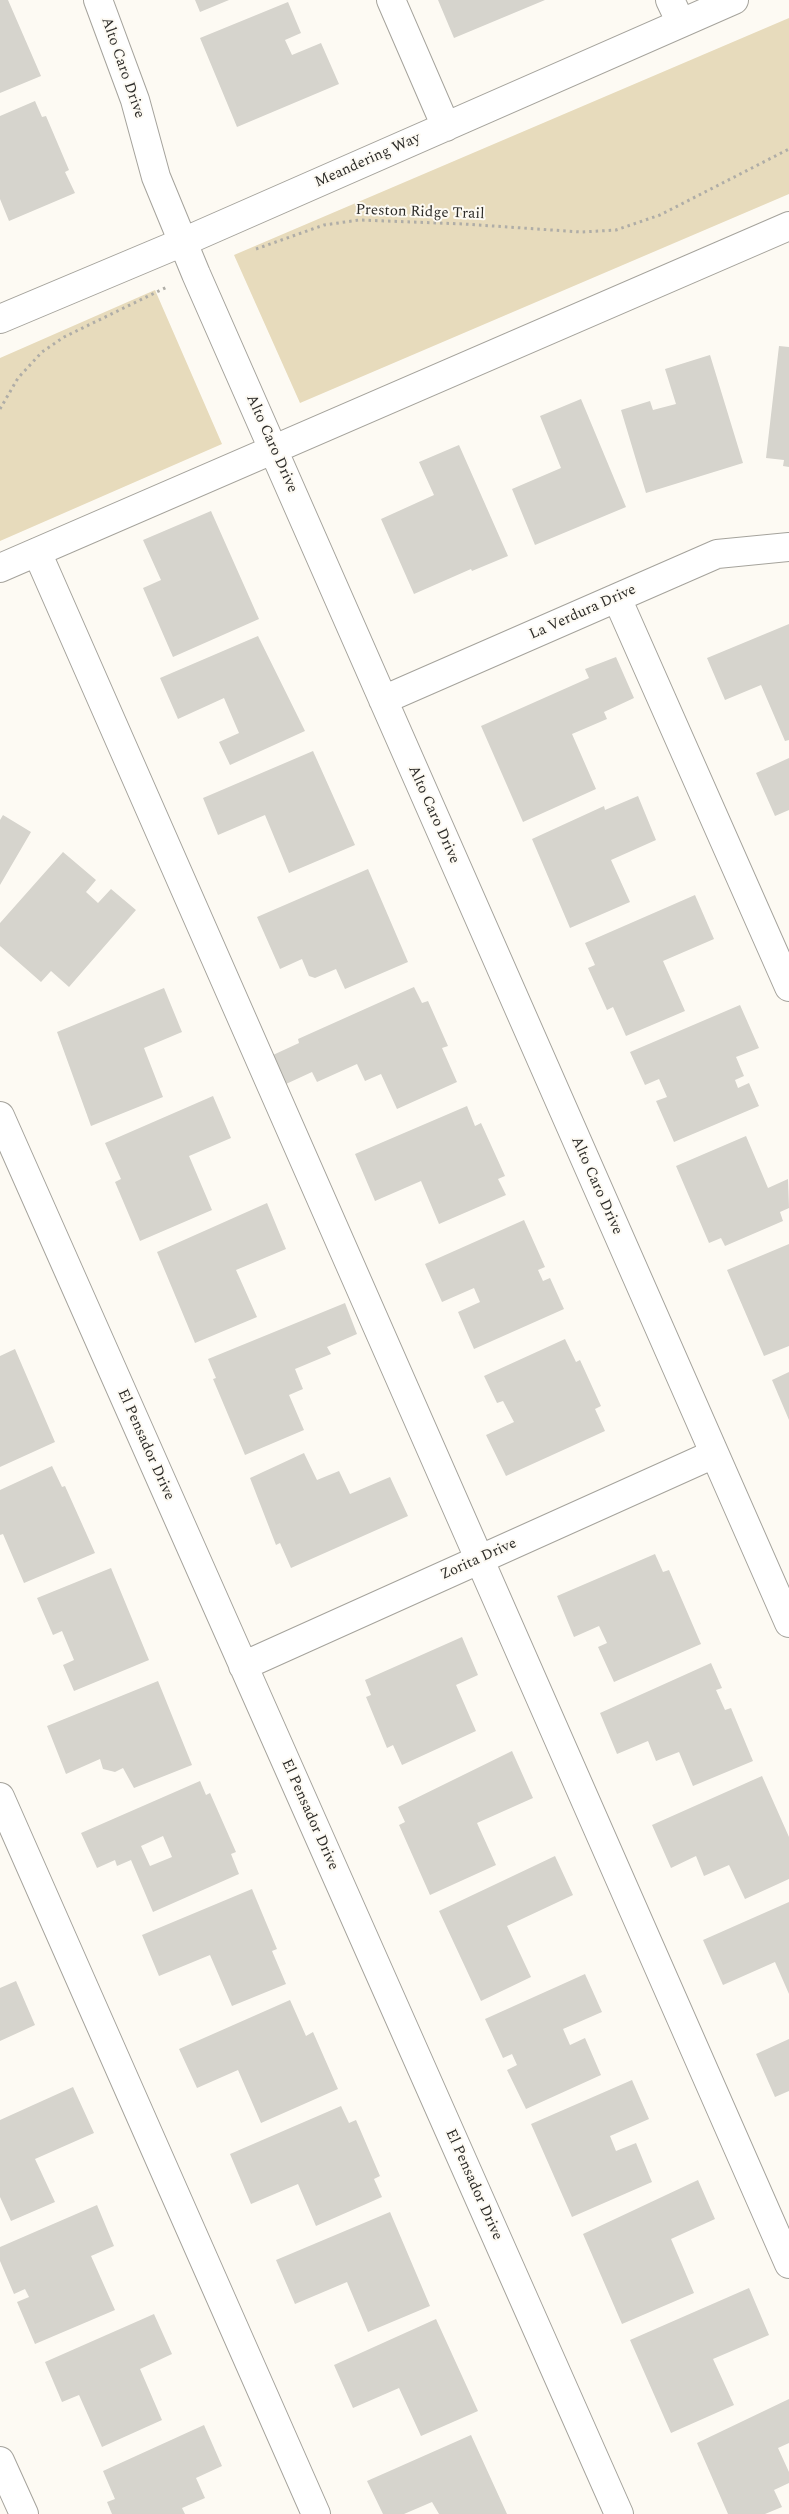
<!DOCTYPE html>
<html>
<head>
<meta charset="utf-8">
<style>
	body { margin:0 }
	canvas { display:block; background:#fdfaf3 }
</style>
</head>
<body>
<canvas width="789" height="2514"></canvas>
<script>
const g = document.querySelector('canvas').getContext('2d');
g.lineJoin = 'round';
function fill(path, color) { g.fillStyle = color; g.fill(path, 'evenodd'); }
const toPath = rows => new Path2D(rows.map(r => 'M' + r).join(''));
function trace(path, color, width, dash) { g.strokeStyle = color; g.lineWidth = width; g.lineCap = dash ? 'butt' : 'round'; g.setLineDash(dash || []); g.stroke(path); }
function drawText(font, color, halo, rows, align = 'center') {
  g.font = font + ' Spectral,serif'; g.lineWidth = 4; g.setLineDash([]); g.textBaseline = 'middle'; g.strokeStyle = halo; g.fillStyle = color; for (const [text, x, y, turn = 0] of rows) {
    g.save(); g.translate(x, y); g.rotate((+turn || 0) * Math.PI / 180); g.textAlign = isNaN(turn) ? turn : align; if (halo) g.strokeText(text, 0, 0); g.fillText(text, 0, 0); g.restore();
  }
}
fill(toPath([
	[789,18,789,194,300,403,234,255],
	[155,290,222,444,0,541,0,358]
]), '#e7dbbc');
fill(toPath([
	[0,0,8,0,41,76,0,93],
	[195,0,229,0,200,12],
	[438,0,545,0,454,38],
	[288,2,301,33,285,40,292,55,321,43,339,84,237,127,200,38],
	[35,101,42,117,46,116,69,170,65,172,75,193,9,221,0,199,0,116],
	[779,346,789,347,789,467,783,466,784,460,766,458],
	[710,355,743,463,646,493,621,410,650,401,653,410,676,404,665,369],
	[581,399,626,507,535,545,512,489,561,468,540,416],
	[459,445,508,556,472,571,471,569,414,594,381,519,434,495,419,462],
	[211,511,259,619,173,657,143,588,161,580,143,540],
	[789,624,789,740,785,741,761,685,725,700,707,658],
	[258,636,305,731,230,765,219,742,239,733,224,698,178,719,160,678],
	[616,657,634,698,604,712,607,719,572,734,596,789,523,822,481,726,589,678,585,669],
	[313,751,355,845,289,873,265,815,218,835,203,798],
	[789,758,789,810,775,816,756,773],
	[638,796,656,840,611,860,630,902,570,928,532,839,604,806,605,810],
	[3,815,31,832,0,885,0,820],
	[63,852,96,880,86,892,98,903,111,889,136,910,69,987,51,971,41,982,0,946,0,923],
	[368,869,408,962,345,989,336,969,315,978,309,976,302,959,280,969,257,917],
	[695,895,714,939,663,961,685,1011,626,1036,613,1007,607,1010,588,968,595,965,585,943],
	[414,987,422,1003,428,1001,448,1046,442,1048,457,1082,397,1109,381,1074,365,1081,357,1064,317,1082,312,1072,286,1084,273,1055,299,1043,298,1039],
	[164,988,182,1032,144,1048,163,1097,91,1126,57,1032],
	[740,1005,759,1048,736,1057,744,1076,735,1080,738,1088,749,1083,759,1106,674,1142,656,1101,667,1097,659,1079,645,1085,630,1052],
	[213,1096,231,1138,189,1156,212,1210,140,1241,115,1182,121,1179,105,1143],
	[467,1106,475,1126,481,1123,505,1176,498,1179,506,1195,439,1224,421,1181,375,1201,355,1154],
	[746,1136,768,1188,788,1179,789,1208,780,1212,783,1221,725,1246,721,1238,709,1243,676,1166],
	[267,1203,286,1249,236,1270,257,1317,195,1343,157,1252],
	[524,1220,545,1267,538,1270,543,1281,550,1278,564,1309,474,1349,458,1312,480,1302,474,1288,442,1302,425,1264],
	[789,1244,789,1346,764,1356,727,1270],
	[345,1303,357,1334,327,1347,331,1354,295,1369,303,1389,289,1395,304,1430,245,1455,213,1379,216,1378,208,1359],
	[565,1339,576,1362,580,1360,601,1406,595,1409,605,1431,506,1476,486,1435,514,1422,503,1401,497,1403,484,1376],
	[15,1349,55,1442,0,1467,0,1356],
	[789,1372,789,1420,772,1380],
	[304,1453,317,1480,339,1471,350,1494,390,1477,408,1516,291,1568,280,1543,276,1545,250,1478],
	[52,1466,62,1487,65,1486,95,1553,24,1583,3,1534,0,1535,0,1490],
	[655,1554,663,1572,669,1570,701,1644,614,1682,598,1647,607,1643,599,1626,574,1637,557,1596],
	[111,1568,149,1660,74,1691,63,1665,74,1660,62,1631,53,1635,37,1598],
	[462,1637,478,1675,456,1685,476,1731,402,1765,393,1745,387,1748,366,1697,371,1695,365,1680],
	[711,1663,722,1688,716,1690,725,1710,731,1708,753,1761,693,1786,679,1752,656,1761,648,1741,617,1754,600,1713],
	[158,1681,192,1765,134,1788,123,1768,115,1772,103,1769,100,1759,66,1774,47,1726],
	[512,1751,533,1798,477,1823,496,1865,430,1895,399,1825,405,1822,398,1807],
	[762,1776,789,1837,789,1879,745,1899,729,1865,704,1876,696,1856,671,1868,652,1825],
	[200,1781,206,1795,210,1793,236,1852,231,1854,239,1874,153,1912,131,1860,117,1866,115,1860,97,1868,81,1833],
	[163,1836,172,1857,150,1866,141,1846],
	[555,1856,573,1895,507,1926,531,1977,481,2001,439,1911],
	[252,1889,277,1949,272,1951,286,1984,232,2006,210,1955,159,1976,142,1935],
	[789,1902,789,1994,775,1962,723,1985,703,1940],
	[585,1974,602,2012,563,2029,570,2045,585,2038,601,2075,526,2109,507,2070,517,2065,512,2054,503,2058,485,2019],
	[16,1981,35,2025,0,2041,0,1988],
	[290,2000,306,2036,313,2032,338,2089,261,2123,238,2070,197,2088,179,2049],
	[789,2039,789,2091,775,2097,756,2054],
	[632,2080,649,2119,610,2136,616,2151,636,2143,652,2182,572,2217,531,2124],
	[73,2087,94,2133,35,2159,55,2202,11,2221,0,2197,0,2120],
	[341,2106,349,2123,356,2120,380,2176,374,2179,382,2197,316,2226,298,2184,251,2204,230,2154],
	[698,2180,715,2219,671,2239,694,2293,622,2324,583,2234],
	[97,2205,114,2246,91,2256,115,2310,35,2344,17,2302,29,2297,25,2289,14,2294,0,2261,0,2247],
	[390,2212,430,2306,368,2332,347,2282,295,2304,276,2260],
	[749,2288,769,2335,713,2359,734,2405,671,2433,630,2340],
	[154,2314,172,2354,140,2369,162,2420,102,2447,79,2395,62,2402,45,2362],
	[436,2319,478,2411,421,2436,399,2388,353,2408,334,2365],
	[789,2399,789,2443,778,2448,789,2472,789,2483,774,2490,782,2507,765,2514,728,2514,697,2443],
	[204,2425,222,2466,196,2478,205,2498,182,2508,185,2514,112,2514,107,2502,115,2499,103,2471],
	[471,2435,507,2514,439,2514,432,2502,404,2514,383,2514,367,2481]
]), '#d6d4cd');
const minor = toPath([
	[98,0,135,100,156,177,196,274,789,1623],
	[391,0,446,127],
	[670,0,681,23],
	[0,319,183,242,734,0],
	[37,552,789,2264],
	[0,568,789,226],
	[617,598,789,987],
	[383,700,717,554,789,547],
	[0,1116,619,2514],
	[243,1666,714,1454],
	[0,1797,316,2514],
	[0,2461,24,2514]
]);
trace(minor, '#a5a39c', 30);
trace(toPath([
	[256,249,324,225,359,220,464,224,581,232,616,230,660,215,789,149],
	[0,409,18,378,42,352,64,337,167,287]
]), '#afada7', 3, [2.5, 4]);
trace(minor, '#fff', 28);
drawText('15px', '#2c2b28', '#fdfaf3', [
	["Alto Caro Drive",122,68,71],
	["Meandering Way",368,161,-24],
	["Preston Ridge Trail",420,213,2],
	["Alto Caro Drive",271,444,66],
	["La Verdura Drive",583,613,-24],
	["Alto Caro Drive",433,815,66],
	["Alto Caro Drive",596,1186,66],
	["El Pensador Drive",145,1445,66],
	["Zorita Drive",479,1560,-24],
	["El Pensador Drive",309,1815,66],
	["El Pensador Drive",473,2185,66]
]);
</script>
</body>
</html>
